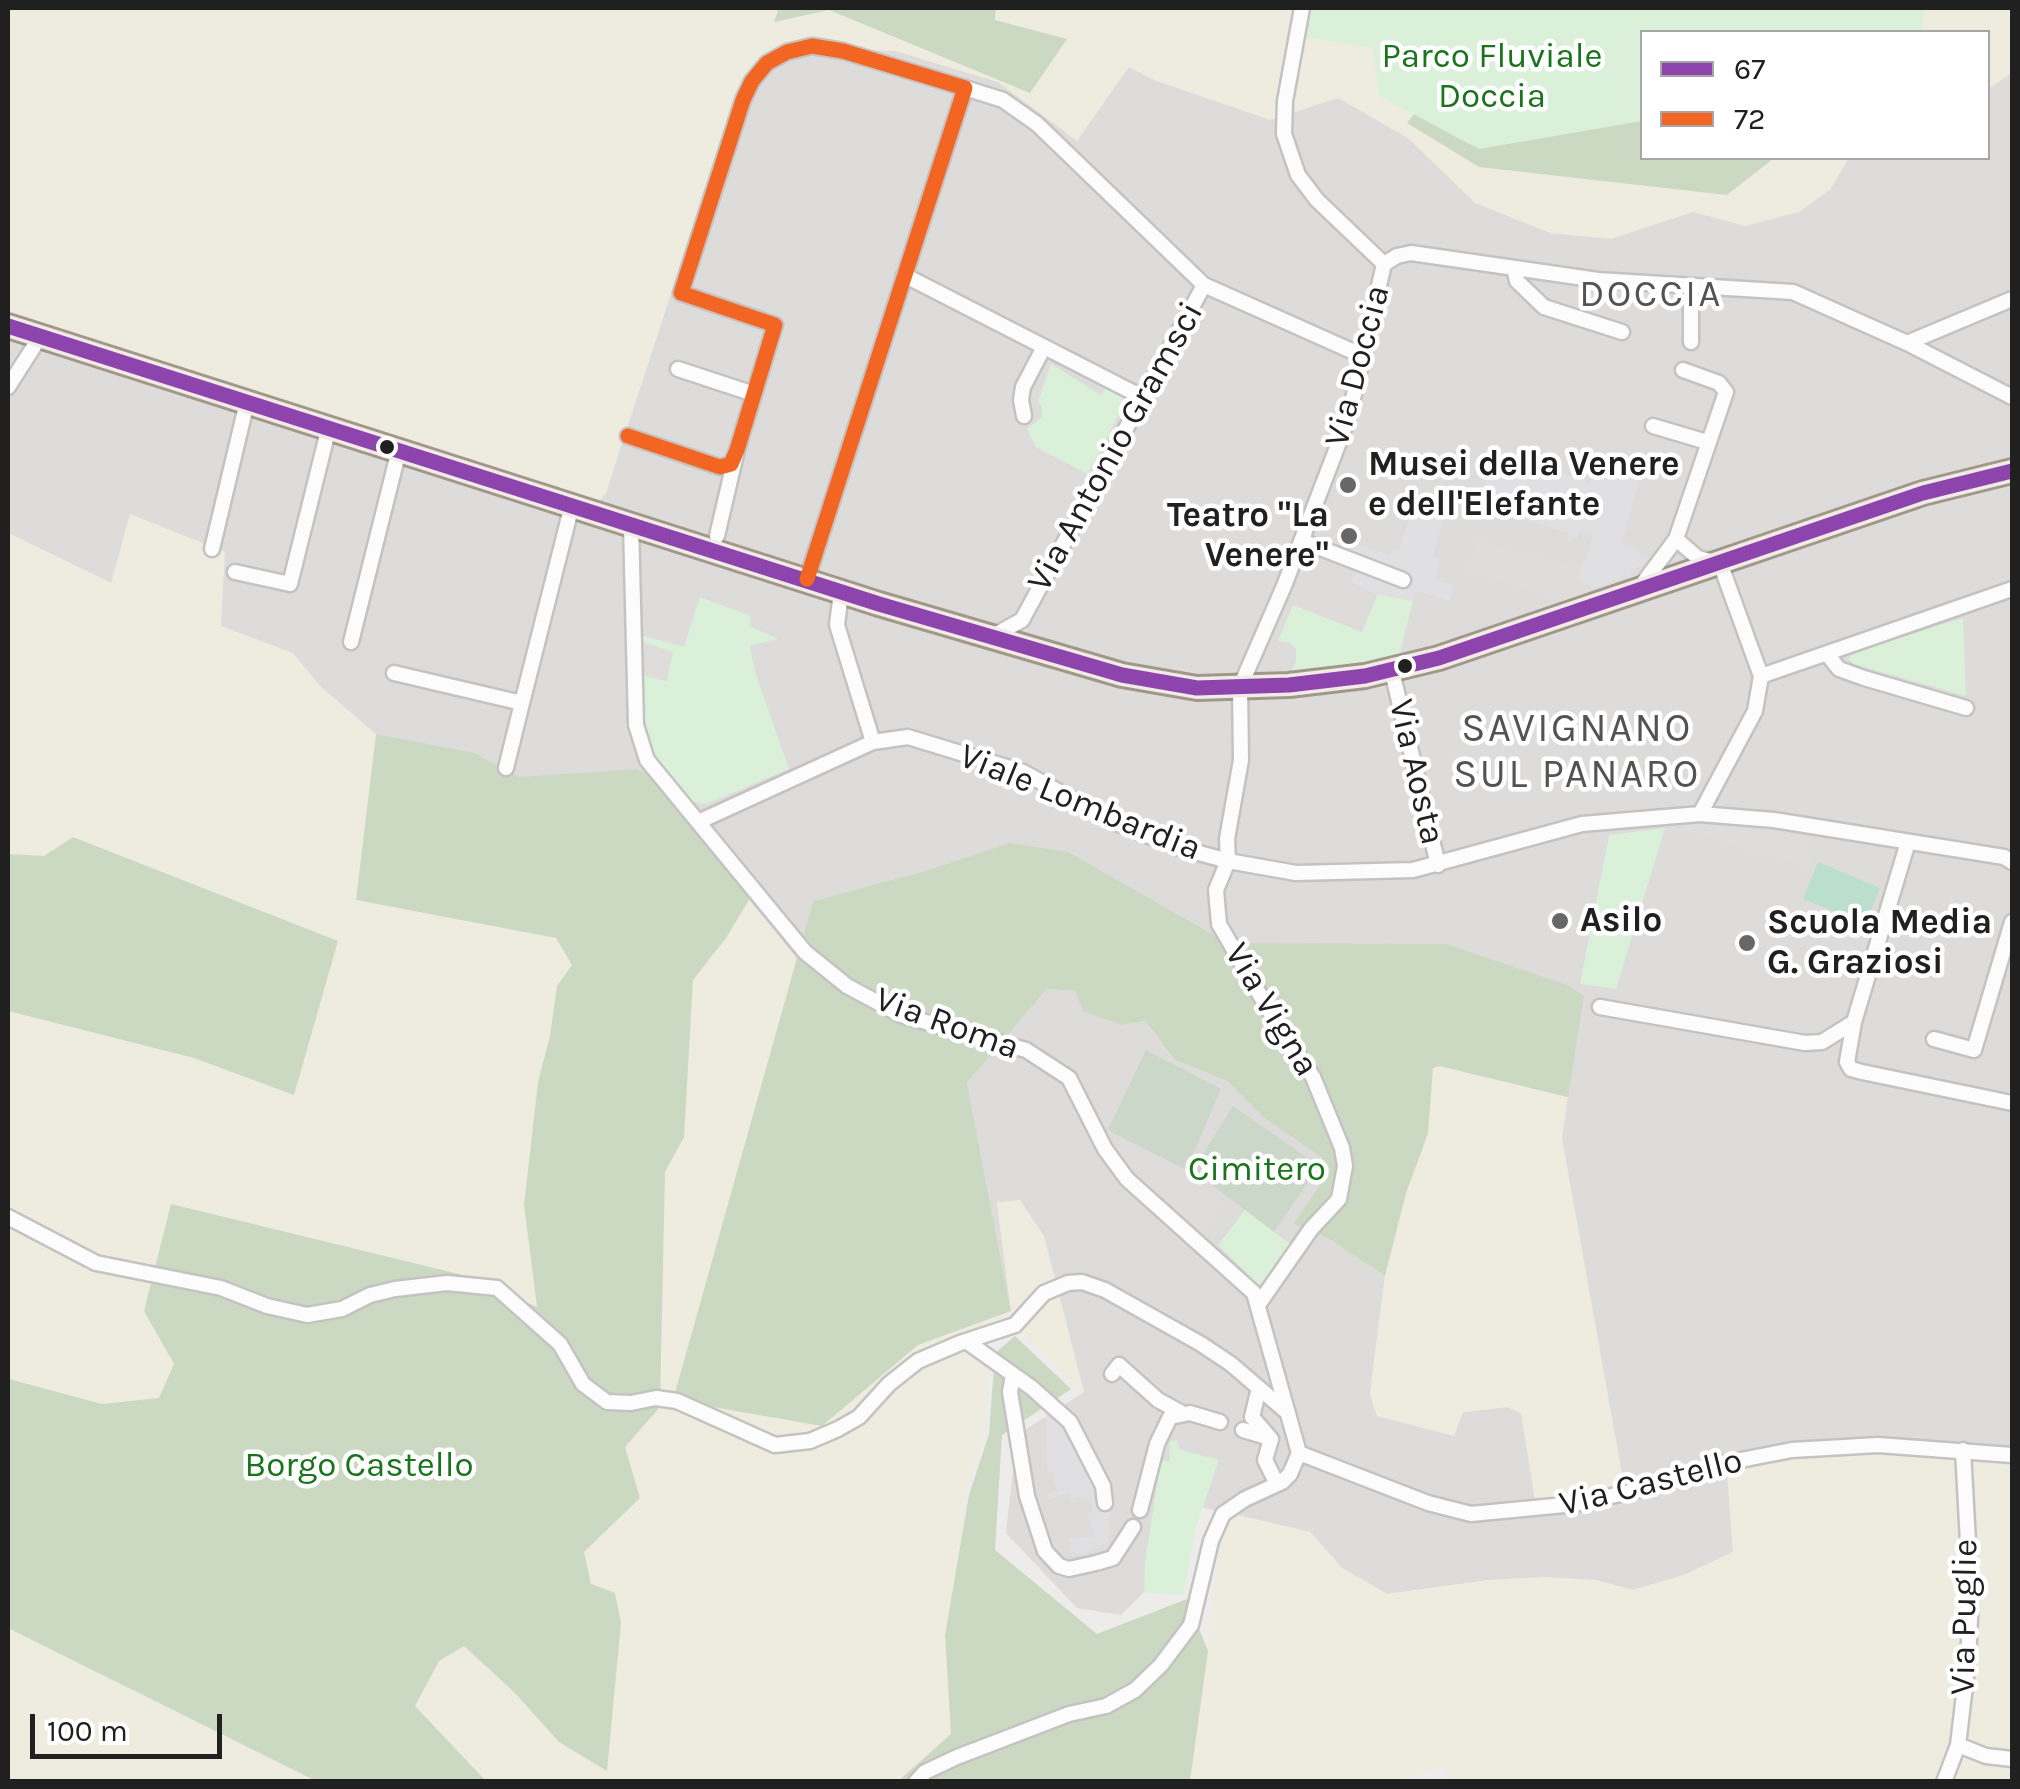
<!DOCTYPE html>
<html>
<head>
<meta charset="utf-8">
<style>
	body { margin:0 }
	#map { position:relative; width:2020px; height:1789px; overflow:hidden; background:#eeecea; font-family:Karla,sans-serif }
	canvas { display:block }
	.frame { position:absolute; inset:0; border:10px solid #202020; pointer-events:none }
	.legend { position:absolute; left:1640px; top:30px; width:350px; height:130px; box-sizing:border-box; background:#fff; border:2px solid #a6a6a6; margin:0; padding:12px 18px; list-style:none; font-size:30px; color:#202020 }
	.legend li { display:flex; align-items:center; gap:20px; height:50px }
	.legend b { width:50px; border:2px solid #a6a6a6 }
	.scale { position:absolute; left:30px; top:1714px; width:192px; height:45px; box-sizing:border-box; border:5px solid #202020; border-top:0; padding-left:12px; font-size:30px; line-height:35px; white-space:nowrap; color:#202020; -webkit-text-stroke:8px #fff; paint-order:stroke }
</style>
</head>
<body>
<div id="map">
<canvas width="2020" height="1789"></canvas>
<div class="frame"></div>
<ul class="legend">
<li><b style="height:12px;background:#8e44ad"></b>67</li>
<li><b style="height:12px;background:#f26522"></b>72</li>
</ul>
<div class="scale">100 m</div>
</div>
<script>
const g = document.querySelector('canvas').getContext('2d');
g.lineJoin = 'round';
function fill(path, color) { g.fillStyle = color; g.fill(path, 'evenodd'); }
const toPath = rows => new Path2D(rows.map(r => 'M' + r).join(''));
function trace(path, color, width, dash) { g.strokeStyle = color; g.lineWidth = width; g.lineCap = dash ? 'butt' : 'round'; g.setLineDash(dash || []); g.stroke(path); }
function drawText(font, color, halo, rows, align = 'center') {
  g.font = font + ' Karla,sans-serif'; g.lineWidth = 9; g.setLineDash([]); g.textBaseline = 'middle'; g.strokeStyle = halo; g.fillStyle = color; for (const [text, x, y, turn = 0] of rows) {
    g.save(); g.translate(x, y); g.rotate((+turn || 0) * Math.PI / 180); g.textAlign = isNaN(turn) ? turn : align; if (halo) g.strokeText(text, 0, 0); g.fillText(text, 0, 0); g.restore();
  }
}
fill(toPath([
	[2012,28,2012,1461,1727,1469,1733,1552,1684,1575,1633,1590,1595,1580,1489,1580,1387,1594,1342,1568,1310,1532,1205,1508,1175,1495,1145,1591,1121,1615,1077,1608,1006,1533,1017,1435,1084,1392,997,1203,1011,1311,967,1083,1047,989,1075,991,1122,1025,1145,1021,1175,1060,1227,1081,1264,1118,1321,1157,1330,1170,1293,1224,1329,1239,1385,1276,1370,1394,1463,1412,1507,1407,1522,1413,1536,1506,1625,1496,1293,976,1008,844,925,871,813,901,797,959,749,900,741,884,506,800,389,737,376,734,361,722,111,583,8,533,8,326,730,81,772,40,896,51,998,82,1024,101,1129,67,1163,83,1282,33,1382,123,1408,138,1442,169,1823,158,1988,158,1988,64]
]), '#dddcdb');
fill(toPath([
	[8,8,2012,8,2012,73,1988,89,1988,32,1642,32,1642,158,1849,158,1830,190,1799,212,1745,226,1693,212,1611,239,1550,233,1475,203,1408,138,1338,98,1270,120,1154,80,1129,67,1077,141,998,82,896,51,821,49,780,62,742,89,699,208,606,493,593,510,8,326],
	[130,514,225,552,221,626,293,653,321,687,376,734,356,900,556,938,572,966,538,1082,524,1204,537,1308,470,1277,172,1205,144,1310,174,1364,159,1398,102,1404,10,1379,8,1382,8,1011,194,1058,293,1095,338,941,74,837,44,856,8,854,8,533,111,583],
	[749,900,797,959,674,1400,823,1425,918,1345,1011,1311,997,1202,1020,1200,1044,1236,1084,1392,1016,1328,988,1343,984,1435,964,1494,956,1535,969,1495,945,1635,951,1734,897,1781,486,1781,415,1706,439,1661,463,1646,514,1692,559,1742,591,1584,584,1551,640,1498,625,1447,661,1406,665,1172,684,1137,693,980,726,938],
	[1440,1066,1568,1097,1562,1138,1626,1496,1536,1507,1521,1413,1507,1407,1463,1412,1454,1436,1377,1416,1370,1395,1385,1276,1406,1193,1428,1133,1432,1068],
	[1870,1442,2012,1461,2012,1781,1447,1782,1446,1766,1394,1781,1190,1782,1225,1512,1310,1532,1342,1568,1387,1594,1489,1580,1544,1577,1595,1580,1633,1590,1684,1575,1733,1552,1727,1468],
	[8,1628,318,1781,8,1781]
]), '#edecdf');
fill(toPath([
	[779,8,996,8,995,20,1067,39,1030,93,829,10,774,22],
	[1486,24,1642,113,1642,158,1774,158,1727,195,1479,167,1407,123],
	[376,734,474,753,519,777,636,769,671,782,713,825,749,900,726,938,693,980,684,1137,665,1172,660,1407,625,1447,640,1498,584,1552,591,1584,615,1593,621,1623,607,1771,559,1742,514,1692,464,1646,439,1661,415,1706,486,1781,318,1782,8,1628,8,1382,9,1379,102,1404,159,1398,174,1364,144,1311,171,1204,471,1277,537,1307,524,1205,538,1082,550,1036,557,986,572,965,556,938,356,900],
	[73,837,338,941,294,1095,194,1058,8,1011,8,854,44,856],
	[1010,843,1068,852,1228,943,1446,944,1567,985,1584,996,1568,1097,1440,1066,1433,1068,1428,1133,1406,1193,1385,1276,1329,1239,1293,1224,1330,1170,1321,1157,1264,1118,1227,1081,1175,1060,1145,1021,1122,1025,1084,1012,1075,991,1047,989,967,1083,1011,1311,918,1345,822,1426,673,1400,813,901,925,871],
	[1015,1336,1071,1389,1002,1435,995,1550,1097,1634,1187,1599,1208,1651,1190,1781,897,1782,951,1734,945,1635,969,1495,989,1434,995,1353]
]), '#ccd9c2');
fill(toPath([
	[1146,1050,1221,1089,1186,1170,1108,1130],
	[1233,1106,1319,1166,1274,1232,1193,1170]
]), '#cad7c9');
fill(toPath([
	[1304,8,1925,8,1922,32,1642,32,1642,121,1479,149,1379,96,1373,48,1307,37],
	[1051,364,1101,395,1105,389,1127,399,1088,474,1036,447,1027,429,1042,417,1042,408,1038,401],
	[1378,594,1413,601,1399,656,1348,666,1291,671,1296,662,1296,649,1289,642,1278,641,1293,605,1362,632],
	[700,597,751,616,749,626,778,639,750,646,755,672,789,769,706,804,690,801,671,782,648,741,644,722,642,675,667,681,640,641,640,635,684,647],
	[1963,618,1966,696,1854,664,1849,660,1851,653],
	[1665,828,1616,989,1580,984,1609,835],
	[1245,1210,1293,1246,1261,1294,1254,1280,1218,1245],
	[1177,1440,1179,1449,1219,1460,1196,1527,1183,1595,1144,1593,1145,1562,1161,1460,1170,1461,1169,1442]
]), '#dbf0d9');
fill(toPath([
	[1818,862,1880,888,1865,924,1803,899]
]), '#badfcd');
fill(toPath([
	[1476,539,1536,557,1580,565,1581,581,1595,588,1574,598,1523,589,1466,572],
	[640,641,673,652,667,681,642,675],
	[1690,820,1748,825,1806,838,1810,846,1806,858,1813,861,1812,869,1681,830],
	[1119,1138,1186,1170,1221,1199,1205,1235,1140,1181,1114,1151]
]), '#dedddc');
fill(toPath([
	[1496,449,1509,453,1509,457,1583,479,1588,485,1593,480,1599,451,1644,464,1621,544,1634,548,1644,558,1650,556,1628,576,1595,588,1580,581,1580,565,1585,561,1593,535,1580,532,1577,539,1573,538,1571,541,1567,540,1569,533,1479,506,1489,471,1496,473,1498,467,1492,465,1494,459,1491,458],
	[1411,512,1443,521,1433,556,1439,559,1436,580,1455,585,1450,601,1416,591,1413,601,1373,593,1351,582,1356,571,1337,562,1345,541,1390,555,1392,549,1399,550],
	[1046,1412,1057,1414,1070,1429,1081,1424,1111,1489,1108,1543,1079,1555,1071,1550,1068,1539,1094,1537,1088,1513,1093,1511,1090,1499,1085,1500,1083,1496,1070,1499,1068,1492,1048,1500,1048,1493,1057,1491,1053,1471,1047,1471]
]), '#e0e0e3');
const street = toPath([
	[1302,8,1285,101,1284,134,1298,175,1317,200,1384,264],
	[965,88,1003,100,1037,124,1204,285,1022,620,993,636],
	[1514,268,1517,281,1544,307,1622,332],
	[904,275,1142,397],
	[1204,285,1363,356],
	[1691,286,1691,342],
	[1907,343,2012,299],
	[678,369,754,394],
	[8,387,40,337],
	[1024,416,1021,400,1023,387,1044,347],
	[1653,426,1707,442],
	[628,436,720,467,731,464,735,455],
	[631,524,636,725,647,760,805,952,847,986,901,1015,1026,1050,1069,1078,1105,1149,1127,1179,1254,1293,1299,1453],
	[717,536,737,450,775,325,681,293,743,100,752,81,767,63,787,52,812,46,843,51,965,88,807,579],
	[1676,539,1698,558,1720,563,1761,676,1755,711,1700,814],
	[1302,541,1403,580],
	[212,549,247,402],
	[235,572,290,584,329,427],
	[1641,586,1676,539,1726,392,1719,383,1683,370],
	[841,592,837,625,873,742],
	[351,642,399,450],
	[1827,654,1839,669,1864,678,1966,708],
	[394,673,522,703,572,505],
	[1761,676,2012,589],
	[1394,680,1438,865],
	[506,768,522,703],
	[698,822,873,742,908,737,1023,772,1116,823,1177,847,1228,861,1296,873,1413,870,1582,824,1700,814,1774,820,2004,857,2012,862],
	[1908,842,1854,1022,1847,1062,1851,1069,1862,1072,2012,1103],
	[1600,1007,1805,1043,1822,1042,1854,1022],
	[1934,1039,1974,1050,2012,922],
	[8,1217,96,1263,221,1288,267,1306,307,1315,342,1309,370,1295,395,1289,447,1283,497,1288,560,1344,583,1384,607,1402,631,1403,656,1398,677,1401,775,1445,810,1441,838,1429,859,1417,889,1384,918,1361,960,1343,1015,1325,1044,1293,1068,1283,1082,1282,1105,1290,1201,1344,1231,1364,1288,1413],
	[1258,1305,1311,1229,1339,1199,1345,1166,1342,1148,1313,1077,1268,1009,1219,924,1216,890,1228,861,1227,839,1241,760,1240,687,1284,586,1349,416,1384,264,1397,256,1411,253,1598,280,1793,292,1907,343,2012,397],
	[966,1341,1032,1388,1070,1422,1103,1486,1105,1503],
	[1112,1374,1119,1365,1158,1400,1180,1412],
	[1013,1375,1010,1392,1027,1496,1045,1551,1059,1566,1069,1569,1096,1563,1113,1558,1133,1527],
	[1259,1388,1252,1417,1271,1439,1265,1460,1277,1484],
	[1243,1430,1270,1438],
	[1299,1453,1428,1503,1471,1514,1575,1504,1652,1487,1715,1465,1792,1450,1878,1445,2012,1455],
	[1140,1510,1157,1444,1170,1417,1190,1413,1220,1422],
	[1958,1745,1986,1756,2012,1759],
	[916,1782,925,1772,957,1757,1069,1714,1106,1706,1135,1690,1161,1665,1191,1625,1211,1541,1223,1514,1245,1499,1282,1482,1290,1474,1299,1453],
	[1944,1782,1958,1745,1968,1661,1971,1598,1963,1450]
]);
const primary = toPath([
	[8,326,879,604,1122,675,1197,688,1289,685,1365,676,1439,658,1923,493,2012,471]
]);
trace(street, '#c4c3c2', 19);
trace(primary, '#a29889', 28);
trace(street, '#fcfcfc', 14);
trace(primary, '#f1ebe7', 22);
trace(toPath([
	[8,326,879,604,1122,675,1197,688,1289,685,1365,676,1439,658,1923,493,2012,471]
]), '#8e44ad', 15);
trace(toPath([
	[628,436,720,467,731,464,737,450,775,325,681,293,743,100,752,81,767,63,787,52,812,46,843,51,965,88,807,579]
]), '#f26522', 15);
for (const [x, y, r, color] of [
	[387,447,9,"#202020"],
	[1348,485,10,"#686767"],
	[1349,536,10,"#686767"],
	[1405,666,9,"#202020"],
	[1560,921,10,"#686767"],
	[1747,943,10,"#686767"]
]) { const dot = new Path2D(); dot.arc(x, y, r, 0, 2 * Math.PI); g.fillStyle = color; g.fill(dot); trace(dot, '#fff', 4); }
drawText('35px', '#19741b', '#fff', [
	["Parco Fluviale",1492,57],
	["Doccia",1492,97],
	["Cimitero",1257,1170],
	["Borgo Castello",359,1466]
]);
drawText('35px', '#202020', '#fff', [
	["Via Doccia",1358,366,-75],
	["Via Antonio Gramsci",1116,447,-61],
	["Via Aosta",1416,772,77],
	["Viale Lombardia",1080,803,22],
	["Via Vigna",1271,1010,59],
	["Via Roma",947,1024,20],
	["Via Castello",1651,1483,-14],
	["Via Puglie",1965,1617,-89]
]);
drawText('bold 35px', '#202020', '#fff', [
	["Musei della Venere",1368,465],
	["e dell'Elefante",1368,505],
	["Teatro \"La",1329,516,"right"],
	["Venere\"",1329,556,"right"],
	["Asilo",1580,921],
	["Scuola Media",1767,923],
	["G. Graziosi",1767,963]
], 'left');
g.letterSpacing = '2.5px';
drawText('38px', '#535353', '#fff', [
	["DOCCIA",1651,295]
]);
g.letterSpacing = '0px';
g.letterSpacing = '2.5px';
drawText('40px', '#535353', '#fff', [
	["SAVIGNANO",1577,730],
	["SUL PANARO",1577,776]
]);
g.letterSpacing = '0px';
</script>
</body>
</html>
